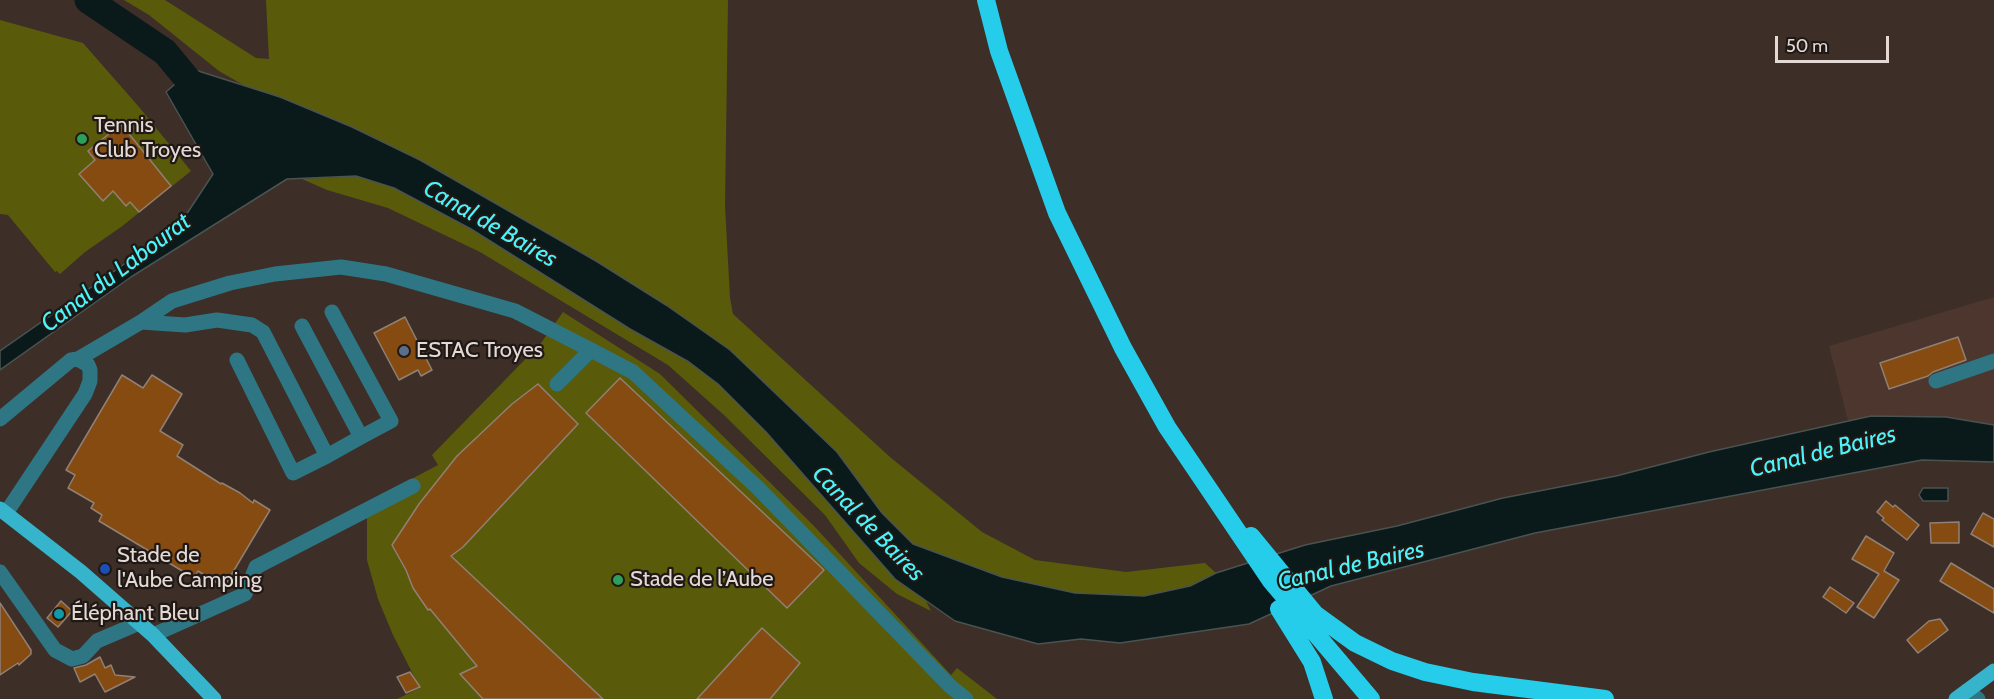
<!DOCTYPE html>
<html>
<head>
<meta charset="utf-8">
<style>
	body { margin:0 }
	#map { position:relative; width:1994px; height:699px; overflow:hidden; background:#3d2e27; font-family:Cabin,sans-serif }
	canvas { display:block }
	.scale { position:absolute; left:1775px; top:36px; width:114px; height:27px; box-sizing:border-box; border:3px solid #e4d9d5; border-top:0; padding-left:8px; font-size:18px; line-height:21px; white-space:nowrap; color:#e4d9d5; -webkit-text-stroke:4px #1f1815; paint-order:stroke }
</style>
</head>
<body>
<div id="map">
<canvas width="1994" height="699"></canvas>
<div class="scale">50 m</div>
</div>
<script>
const g = document.querySelector('canvas').getContext('2d');
g.lineJoin = 'round';
function fill(path, color) { g.fillStyle = color; g.fill(path, 'evenodd'); }
const toPath = rows => new Path2D(rows.map(r => 'M' + r).join(''));
function trace(path, color, width, dash) { g.strokeStyle = color; g.lineWidth = width; g.lineCap = dash ? 'butt' : 'round'; g.setLineDash(dash || []); g.stroke(path); }
function drawText(font, color, halo, rows, align = 'center') {
  g.font = font + ' Cabin,sans-serif'; g.lineWidth = 4.5; g.setLineDash([]); g.textBaseline = 'middle'; g.strokeStyle = halo; g.fillStyle = color; for (const [text, x, y, turn = 0] of rows) {
    g.save(); g.translate(x, y); g.rotate((+turn || 0) * Math.PI / 180); g.textAlign = isNaN(turn) ? turn : align; if (halo) g.strokeText(text, 0, 0); g.fillText(text, 0, 0); g.restore();
  }
}
fill(toPath([
	[1994,297,1994,425,1946,417,1871,416,1848,421,1829,346]
]), '#4c362d');
fill(toPath([
	[124,0,165,0,256,58,269,59,266,0,728,0,725,206,730,298,733,314,890,457,982,532,1035,560,1126,572,1205,563,1216,573,1190,586,1144,596,1075,593,1002,577,913,544,881,513,837,452,730,350,666,305,596,261,420,160,352,127,280,97,245,86,219,71,149,15],
	[0,20,83,43,139,107,191,171,121,227,85,252,60,274,57,271,55,272,8,215,0,214],
	[356,176,394,188,471,229,630,329,689,362,718,384,766,432,895,579,925,599,931,611,897,594,859,563,825,515,724,415,668,365,480,252,388,208,327,190,302,179],
	[563,312,660,374,814,526,951,675,957,668,997,699,397,699,420,688,393,635,378,599,367,560,367,518,355,509,438,465,432,455,541,343]
]), '#5a5b0a');
const water = toPath([
	[192,69,280,97,352,127,420,160,596,261,666,305,730,350,837,452,882,513,913,544,1002,577,1075,593,1144,596,1190,586,1216,573,1305,545,1397,526,1503,498,1616,476,1709,452,1871,416,1946,417,1994,425,1994,462,1922,460,1535,533,1331,586,1249,624,1120,643,1081,639,1038,644,955,621,895,579,766,432,718,384,689,362,630,329,471,229,394,188,356,176,287,179,131,277,0,370,0,351,133,258,188,212,213,174,166,92,192,69],
	[1923,488,1948,488,1948,501,1923,501,1919,495,1923,488]
]);
fill(water, '#0a1919');
trace(water, '#4b5351', 1.5);
trace(toPath([
	[88,0,165,52,208,104]
]), '#0a1919', 27);
const building = toPath([
	[121,124,171,186,139,212,130,202,126,206,113,191,103,201,79,174,95,160,88,151,121,124],
	[405,317,432,370,421,376,418,370,399,380,374,333,405,317],
	[1958,337,1966,360,1933,372,1928,376,1889,389,1880,363,1958,337],
	[122,375,143,388,152,375,182,394,160,431,183,445,177,456,221,484,222,483,240,493,253,503,254,500,270,510,224,587,198,571,194,578,99,521,102,515,91,508,94,503,68,488,75,475,66,470,122,375],
	[620,378,824,570,787,608,586,413,620,378],
	[538,384,578,424,463,547,451,556,603,699,483,699,460,674,477,666,430,609,428,610,413,588,406,570,392,545,419,504,457,456,512,404,538,384],
	[1886,501,1893,507,1895,505,1919,525,1907,540,1882,520,1884,518,1877,512,1886,501],
	[1983,513,1994,519,1994,547,1971,534,1983,513],
	[1959,522,1959,543,1931,543,1930,523,1959,522],
	[1866,536,1894,553,1884,571,1899,580,1874,618,1857,607,1879,574,1852,559,1866,536],
	[1951,563,1994,589,1994,613,1940,581,1951,563],
	[1830,587,1854,603,1846,613,1823,597,1830,587],
	[61,601,72,611,58,627,47,618,61,601],
	[0,603,31,650,31,654,19,665,18,663,0,675,0,603],
	[1940,619,1948,630,1918,653,1907,640,1929,621,1940,619],
	[762,628,800,663,770,699,697,699,762,628],
	[100,657,105,668,111,665,115,675,135,677,105,692,95,674,80,682,74,668,86,665,100,657],
	[410,672,420,687,406,693,397,677,410,672]
]);
fill(building, '#854b10');
trace(building, '#908075', 1.5);
trace(toPath([
	[332,312,391,421,361,437],
	[141,322,185,325,217,320,252,325,263,332,327,456,293,473,237,360],
	[302,326,361,437,327,456],
	[591,350,633,372,758,488,950,686,966,699],
	[78,359,141,322,172,301,230,283,275,274,341,267,386,274,515,311,591,350,557,384],
	[1936,381,1994,361],
	[0,419,71,360,78,359,88,365,90,370,90,381,85,394,6,513],
	[0,572,55,650,72,659,83,656,97,641,139,623],
	[153,635,245,594,256,567,413,486],
	[1967,691,1978,699]
]), '#2e7684', 15);
trace(toPath([
	[0,509,81,572,153,635,214,699],
	[1956,699,1994,671]
]), '#35b4cb', 15);
trace(toPath([
	[986,0,999,51,1057,213,1123,348,1167,427,1271,581,1371,699],
	[1251,536,1315,614,1355,643,1392,661,1425,672,1473,682,1605,699],
	[1279,609,1312,662,1324,699]
]), '#25cdea', 18);
for (const [x, y, r, color] of [
	[82,139,6,"#2e9e5b"],
	[404,351,6,"#5c6f8a"],
	[105,569,6,"#1a4fb4"],
	[618,580,6,"#2e9e5b"],
	[59,614,6,"#0f9aa8"]
]) { const dot = new Path2D(); dot.arc(x, y, r, 0, 2 * Math.PI); g.fillStyle = color; g.fill(dot); trace(dot, '#1f1815', 2); }
drawText('22px', '#e4d9d5', '#1f1815', [
	["Tennis",94,126],
	["Club Troyes",94,151],
	["ESTAC Troyes",416,351],
	["Stade de",117,556],
	["l'Aube Camping",117,581],
	["Stade de l’Aube",630,580],
	["Éléphant Bleu",71,614]
], 'left');
drawText('italic 24px', '#4bf3fa', '#1f1815', [
	["Canal de Baires",490,224,30],
	["Canal du Labourat",116,273,-37],
	["Canal de Baires",1823,452,-14],
	["Canal de Baires",868,524,46],
	["Canal de Baires",1351,566,-13]
]);
</script>
</body>
</html>
